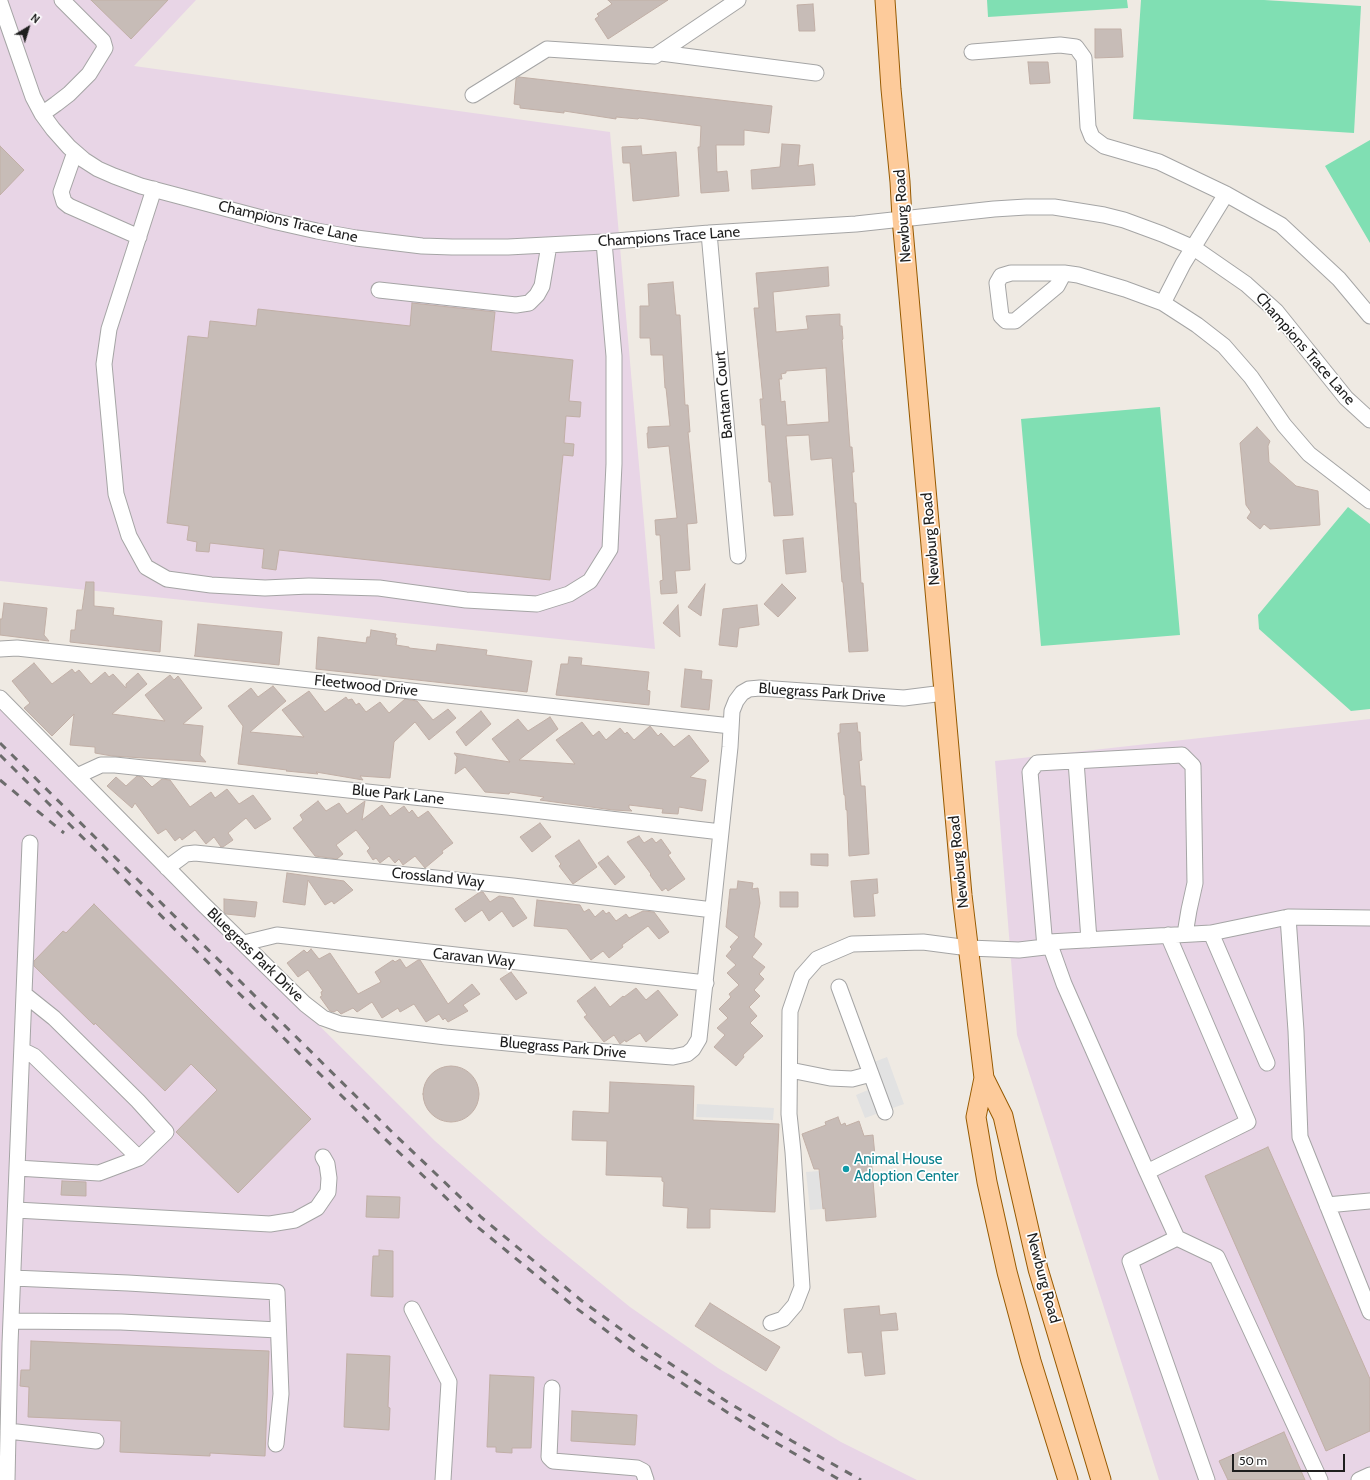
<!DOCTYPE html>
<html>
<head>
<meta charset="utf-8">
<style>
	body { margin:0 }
	#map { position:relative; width:1370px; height:1480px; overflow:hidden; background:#efeae3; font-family:Cabin,sans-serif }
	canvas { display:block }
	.north { position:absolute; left:8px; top:8px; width:40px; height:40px; -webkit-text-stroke:3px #fff; paint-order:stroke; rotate:38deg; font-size:11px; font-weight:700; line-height:16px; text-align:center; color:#1e1e1e }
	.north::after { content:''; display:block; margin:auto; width:14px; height:18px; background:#1e1e1e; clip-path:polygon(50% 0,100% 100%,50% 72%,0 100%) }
	.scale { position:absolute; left:1232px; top:1454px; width:113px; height:18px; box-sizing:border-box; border:2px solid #1e1e1e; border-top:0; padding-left:5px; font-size:12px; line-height:14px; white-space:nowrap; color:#1e1e1e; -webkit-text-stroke:3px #fff; paint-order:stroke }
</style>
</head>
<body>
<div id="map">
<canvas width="1370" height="1480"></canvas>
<div class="north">N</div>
<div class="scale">50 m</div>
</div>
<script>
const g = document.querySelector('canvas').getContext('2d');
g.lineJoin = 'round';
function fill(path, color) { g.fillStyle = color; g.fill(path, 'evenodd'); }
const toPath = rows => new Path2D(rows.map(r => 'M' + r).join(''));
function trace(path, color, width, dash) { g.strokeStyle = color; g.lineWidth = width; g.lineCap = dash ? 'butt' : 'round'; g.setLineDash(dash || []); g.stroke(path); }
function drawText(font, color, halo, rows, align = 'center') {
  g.font = font + ' Cabin,sans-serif'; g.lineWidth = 3.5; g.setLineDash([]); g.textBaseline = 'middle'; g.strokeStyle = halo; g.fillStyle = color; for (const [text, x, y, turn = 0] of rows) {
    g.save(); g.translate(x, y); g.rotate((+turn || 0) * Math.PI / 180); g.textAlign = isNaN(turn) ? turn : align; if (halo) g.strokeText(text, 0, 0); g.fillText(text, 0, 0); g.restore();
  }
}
fill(toPath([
	[0,0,196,0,134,66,610,132,655,649,0,581],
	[0,707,435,1141,543,1236,630,1307,718,1368,841,1442,917,1480,0,1480],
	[1370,719,1370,1480,1159,1480,1017,1035,995,761]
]), '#e8d5e6');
fill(toPath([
	[987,0,1127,0,1128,8,988,17],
	[1141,0,1264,0,1361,6,1354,133,1133,119],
	[1370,140,1370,243,1325,166],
	[1160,407,1180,635,1041,646,1021,419],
	[1348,507,1370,524,1370,709,1351,711,1259,629,1258,615]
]), '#80dfb3');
fill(toPath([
	[887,1057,904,1104,865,1118,856,1095,868,1090,861,1067],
	[697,1104,774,1108,773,1120,696,1117],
	[819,1171,822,1209,810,1210,806,1172]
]), '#e2e2e2');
const building = toPath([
	[91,0,168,0,131,39,91,0],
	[608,0,668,0,608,39,595,19,599,16,597,14,612,4,608,0],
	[813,4,815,31,799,31,797,5,813,4],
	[1095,29,1121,29,1123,57,1095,58,1095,29],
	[1028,62,1048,62,1050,83,1030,84,1028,62],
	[519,77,772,106,769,133,744,130,744,145,716,145,717,172,727,171,729,191,701,193,698,147,700,147,701,126,639,118,638,119,616,117,616,119,564,111,564,113,520,108,520,105,514,104,516,79,519,77],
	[782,144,800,145,798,166,813,164,815,185,752,189,751,170,780,167,782,144],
	[0,146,24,170,0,195,0,146],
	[641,146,642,155,676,152,679,196,633,201,630,163,623,163,622,147,641,146],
	[828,267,829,286,773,292,776,332,808,329,806,316,840,314,840,326,842,326,843,339,842,340,850,447,852,447,854,472,852,472,854,503,856,503,861,583,863,583,868,651,849,652,843,582,842,582,832,458,811,460,809,435,786,436,793,515,774,516,771,482,769,482,765,425,762,425,760,399,763,399,754,308,759,308,756,273,828,267],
	[826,368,829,422,787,425,785,401,781,402,779,379,782,379,781,374,786,373,786,371,826,368],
	[673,282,676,315,680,315,685,405,688,405,690,432,688,432,697,523,687,524,690,570,675,571,677,593,661,594,660,581,663,580,660,535,656,535,655,520,677,518,669,446,648,448,647,433,648,433,648,427,670,426,666,388,665,388,663,355,651,355,650,338,640,338,640,306,649,306,648,284,673,282],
	[412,303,495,312,491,351,573,360,569,401,581,402,580,417,566,416,564,443,574,444,573,456,563,455,550,580,279,550,276,570,262,568,264,549,210,543,209,552,196,551,197,542,187,540,189,526,167,523,188,336,208,338,210,321,256,326,258,309,410,326,412,303],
	[1257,427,1270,441,1268,446,1269,462,1296,486,1318,491,1320,525,1270,529,1264,524,1260,529,1247,518,1251,512,1246,505,1240,443,1257,427],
	[803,538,806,572,786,574,783,540,803,538],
	[86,582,94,582,94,606,114,608,113,615,162,621,160,652,70,642,71,630,75,630,77,610,82,610,86,582],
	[705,584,701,616,688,607,705,584],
	[782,584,796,598,778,617,764,604,782,584],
	[4,603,47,608,44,635,49,641,0,635,0,619,2,619,4,603],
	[678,605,680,637,663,623,678,605],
	[757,605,759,625,739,628,737,647,719,645,723,609,757,605],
	[198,624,282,632,279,665,194,656,195,655,198,624],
	[371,630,396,634,395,638,397,638,396,645,409,647,409,648,436,651,437,644,487,650,486,655,532,661,527,692,316,669,318,637,366,643,367,637,370,637,371,630],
	[569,657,582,658,581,665,649,672,647,690,650,691,649,705,556,695,561,664,568,664,569,657],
	[34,663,52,684,72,669,75,673,79,670,91,684,105,672,109,677,113,674,126,688,126,684,138,673,147,684,112,714,165,721,145,695,170,675,174,680,178,676,202,708,183,724,203,726,200,755,206,762,112,756,95,753,95,747,70,745,74,714,52,736,24,708,30,703,12,681,34,663],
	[685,669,702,671,701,679,712,680,709,710,681,707,685,669],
	[273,686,286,701,250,732,304,737,282,710,309,691,325,712,346,697,348,700,352,699,356,705,359,703,366,712,380,702,389,713,405,699,417,701,433,720,448,709,456,718,429,740,415,722,394,742,390,778,360,776,363,780,316,772,318,774,286,771,287,770,238,764,243,726,228,706,251,688,258,697,273,686],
	[481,711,491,724,466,746,456,732,481,711],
	[550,717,558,729,519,760,575,764,556,740,582,722,593,736,599,731,606,740,620,728,625,734,627,732,634,740,650,726,658,736,661,733,674,747,689,735,709,761,690,777,706,780,702,811,679,807,678,814,662,813,663,809,629,805,629,808,632,811,613,810,540,800,544,797,510,792,509,794,485,792,465,767,455,774,457,757,454,753,510,762,492,739,518,719,528,731,550,717],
	[857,723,858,732,860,732,861,751,862,760,859,761,861,786,865,786,869,854,849,856,847,810,846,810,845,795,844,795,838,733,840,733,840,724,857,723],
	[137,776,142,777,152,787,162,779,170,780,190,807,211,792,215,798,227,789,239,804,253,795,271,819,255,829,246,818,228,833,233,840,223,847,221,847,214,837,206,844,195,830,182,840,180,837,175,841,166,829,158,834,135,803,132,808,107,786,116,777,126,786,137,776],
	[318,801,326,811,339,803,347,814,365,801,362,820,382,805,390,816,404,806,409,813,412,810,418,818,428,811,453,843,442,851,443,853,425,868,415,856,403,865,399,859,395,863,389,856,380,863,376,858,373,860,367,851,370,848,356,830,336,845,343,854,337,859,315,856,293,828,303,820,300,815,318,801],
	[540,823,551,837,532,852,520,837,540,823],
	[639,836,644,843,652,838,656,843,661,839,671,853,668,855,685,879,668,891,666,888,662,891,650,875,651,874,627,842,639,836],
	[579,840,597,867,573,884,559,866,561,864,555,856,579,840],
	[811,854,828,854,828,866,811,865,811,854],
	[608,856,625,877,615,885,598,863,608,856],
	[287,873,344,881,353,890,334,904,332,901,325,905,308,880,305,905,283,902,287,873],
	[877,879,878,893,873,894,875,916,854,917,851,881,877,879],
	[738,881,753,883,752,889,758,888,760,903,754,937,762,944,752,957,765,967,759,974,764,979,754,990,760,996,749,1007,757,1016,750,1023,763,1036,743,1055,744,1057,736,1066,714,1047,725,1035,717,1028,728,1018,719,1009,731,997,729,994,739,985,727,973,736,965,726,956,732,949,730,947,739,937,726,927,730,889,737,889,738,881],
	[480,892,483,892,490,902,499,896,513,898,527,918,513,927,502,911,489,921,482,910,465,922,455,909,480,892],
	[780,892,798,892,798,907,780,907,780,892],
	[224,899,257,902,255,917,226,914,224,912,224,899],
	[537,900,580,905,584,912,589,909,595,917,603,910,606,914,609,912,616,921,626,914,629,918,643,911,654,912,669,932,659,939,648,926,622,945,623,947,609,958,603,951,591,960,567,929,534,926,537,900],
	[94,904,311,1119,238,1193,176,1132,217,1090,191,1064,165,1091,95,1023,94,1025,34,966,34,961,63,931,66,933,94,904],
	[311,949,319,959,330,953,358,994,381,982,375,972,393,960,395,962,400,959,406,968,418,960,420,960,448,1004,472,984,480,994,463,1005,468,1011,448,1022,445,1018,443,1020,439,1014,426,1022,414,1004,400,1012,398,1008,382,1018,372,1002,357,1012,353,1008,341,1014,337,1010,334,1012,330,1011,320,997,322,996,321,992,323,991,308,970,298,977,287,963,304,950,307,953,311,949],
	[511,972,527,993,516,1000,500,979,511,972],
	[595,987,610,1007,623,996,624,997,636,988,646,1000,658,990,678,1015,646,1042,640,1033,626,1042,625,1040,620,1044,614,1035,604,1042,584,1017,587,1015,577,1001,595,987],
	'423 1094a28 28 0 1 1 56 0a28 28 0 1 1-56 0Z',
	[610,1082,694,1086,693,1120,779,1124,775,1212,710,1209,710,1228,687,1228,688,1208,663,1206,664,1182,662,1181,662,1177,606,1175,607,1141,572,1140,573,1111,609,1113,610,1082],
	[838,1117,841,1125,845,1123,846,1126,859,1121,864,1136,873,1135,875,1156,871,1156,876,1217,826,1221,825,1208,823,1209,819,1169,814,1169,802,1134,826,1125,825,1122,838,1117],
	[1268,1147,1370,1379,1370,1431,1326,1451,1205,1176,1268,1147],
	[62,1181,86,1182,86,1196,61,1195,62,1181],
	[367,1196,400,1197,399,1218,366,1217,367,1196],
	[379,1250,393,1251,393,1297,371,1296,373,1256,379,1256,379,1250],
	[710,1303,780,1347,766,1371,695,1326,710,1303],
	[879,1306,880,1315,896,1313,898,1330,881,1331,885,1374,865,1376,862,1352,848,1353,844,1309,879,1306],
	[31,1341,269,1351,265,1456,210,1453,210,1456,120,1452,121,1421,28,1417,29,1387,20,1386,21,1370,30,1370,31,1341],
	[347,1354,390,1356,388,1407,390,1408,389,1430,344,1427,347,1354],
	[490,1375,534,1377,531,1448,512,1448,512,1453,496,1452,496,1447,487,1447,490,1375],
	[572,1411,637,1415,635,1445,571,1441,572,1411],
	[1284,1432,1305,1480,1228,1480,1219,1461,1284,1432]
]);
fill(building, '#c7bcb7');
trace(building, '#c1afa6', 1);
const minor = toPath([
	[0,2,33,97,42,114,53,129,69,147,84,160,98,169,114,176,141,186,277,222,317,231,356,238,422,246,452,247,508,247,604,242,709,233,856,224,994,209,1026,207,1054,207,1104,215,1124,220,1162,234,1194,248,1246,284,1276,311,1346,398,1370,420],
	[972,52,1060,45,1076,47,1084,58,1088,127,1092,137,1104,146,1159,162,1226,194,1281,225,1339,279,1370,316],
	[661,53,816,73],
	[473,95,547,49,655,56,738,0],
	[42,114,56,104,69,94,89,74,105,48,103,41,62,0],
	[75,152,61,192,64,202,69,206,139,237],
	[154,189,109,329,104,364,116,494,129,536,146,567,167,579,211,585,265,588,309,586,379,588,466,600,537,604,569,594,590,581,610,549,614,464,614,356,604,242],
	[709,233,738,556],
	[1064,273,1057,286,1015,321,1006,321,1001,316,997,283,1001,276,1011,273,1064,273,1078,275,1125,289,1163,303,1183,264,1226,194],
	[379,290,516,305,529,303,537,295,542,286,549,245],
	[1163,303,1197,325,1224,346,1251,377,1284,425,1309,454,1370,501],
	[0,649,17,648,731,726],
	[0,698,203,904,305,1004,323,1018,340,1024,446,1037,569,1049,673,1057,687,1054,693,1049,699,1039,730,747,732,711,736,701,742,693,749,689,760,688,904,698,944,693],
	[1076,761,1089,940],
	[77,776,101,765,115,765,507,807,721,832],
	[167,868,186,854,195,853,513,886,713,910],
	[1288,917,1370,918],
	[1211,933,1288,917,1296,1031,1300,1137,1370,1312],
	[1049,942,1064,984,1147,1172,1248,1122,1168,935],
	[244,943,277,935,706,983],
	[1045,947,1030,772,1037,763,1182,755,1193,766,1195,883,1189,910,1185,934],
	[22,1050,34,1056,139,1158,166,1132,138,1101,54,1018,24,994],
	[790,1070,830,1078,852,1079,871,1074,839,987],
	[871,1074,885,1112],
	[17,1168,99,1173,139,1158],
	[1147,1172,1177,1238,1217,1257,1320,1480],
	[1327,1205,1370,1201],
	[16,1210,270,1224,295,1220,317,1208,328,1192,329,1178,327,1164,323,1157],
	[1177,1238,1130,1261,1207,1480],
	[13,1278,128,1283,277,1292,281,1394,276,1444],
	[412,1309,449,1382,443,1480],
	[11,1321,121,1322,278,1330],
	[771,1323,783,1319,795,1305,802,1287,793,1152,789,1114,790,1011,802,976,817,959,852,944,923,942,969,948,1019,950,1045,947,1049,942,1211,933,1267,1063],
	[552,1388,549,1457,553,1461,637,1468,643,1471,646,1480],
	[8,1431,96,1441],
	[7,1480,10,1344,30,843],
	[1359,1480,1370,1475]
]);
const major = toPath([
	[885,0,891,89,900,182,902,218,962,895,984,1078,976,1117,987,1182,1007,1272,1031,1361,1068,1480],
	[984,1078,1003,1116,1038,1269,1101,1480]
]);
trace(minor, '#a5a5a5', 17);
trace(major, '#975a00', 21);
trace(minor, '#fff', 15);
trace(major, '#fdcb9b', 19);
trace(toPath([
	[0,743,390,1130,481,1217,582,1301,647,1348,726,1401,792,1441,861,1480],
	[0,755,383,1137,469,1220,576,1308,640,1356,764,1436,840,1480],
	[0,780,64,833]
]), '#6c6c6c', 3, [8, 8]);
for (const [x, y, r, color] of [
	[846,1169,4,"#0f9aa8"]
]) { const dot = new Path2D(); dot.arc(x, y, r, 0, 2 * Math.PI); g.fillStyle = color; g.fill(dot); trace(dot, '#fff', 1.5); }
drawText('15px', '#1e1e1e', '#fff', [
	["Newburg Road",903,216,-94],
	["Champions Trace Lane",288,222,13],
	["Champions Trace Lane",669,237,-4],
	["Champions Trace Lane",1305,349,49],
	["Bantam Court",724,395,-95],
	["Newburg Road",931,539,-95],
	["Fleetwood Drive",366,686,6],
	["Bluegrass Park Drive",822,693,4],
	["Blue Park Lane",398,795,6],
	["Newburg Road",959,862,-96],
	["Crossland Way",438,878,6],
	["Bluegrass Park Drive",255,955,44],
	["Caravan Way",474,958,6],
	["Bluegrass Park Drive",563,1048,5],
	["Newburg Road",1043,1278,75]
]);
drawText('15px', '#0d838f', '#fff', [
	["Animal House",854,1160],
	["Adoption Center",854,1177]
], 'left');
</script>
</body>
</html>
